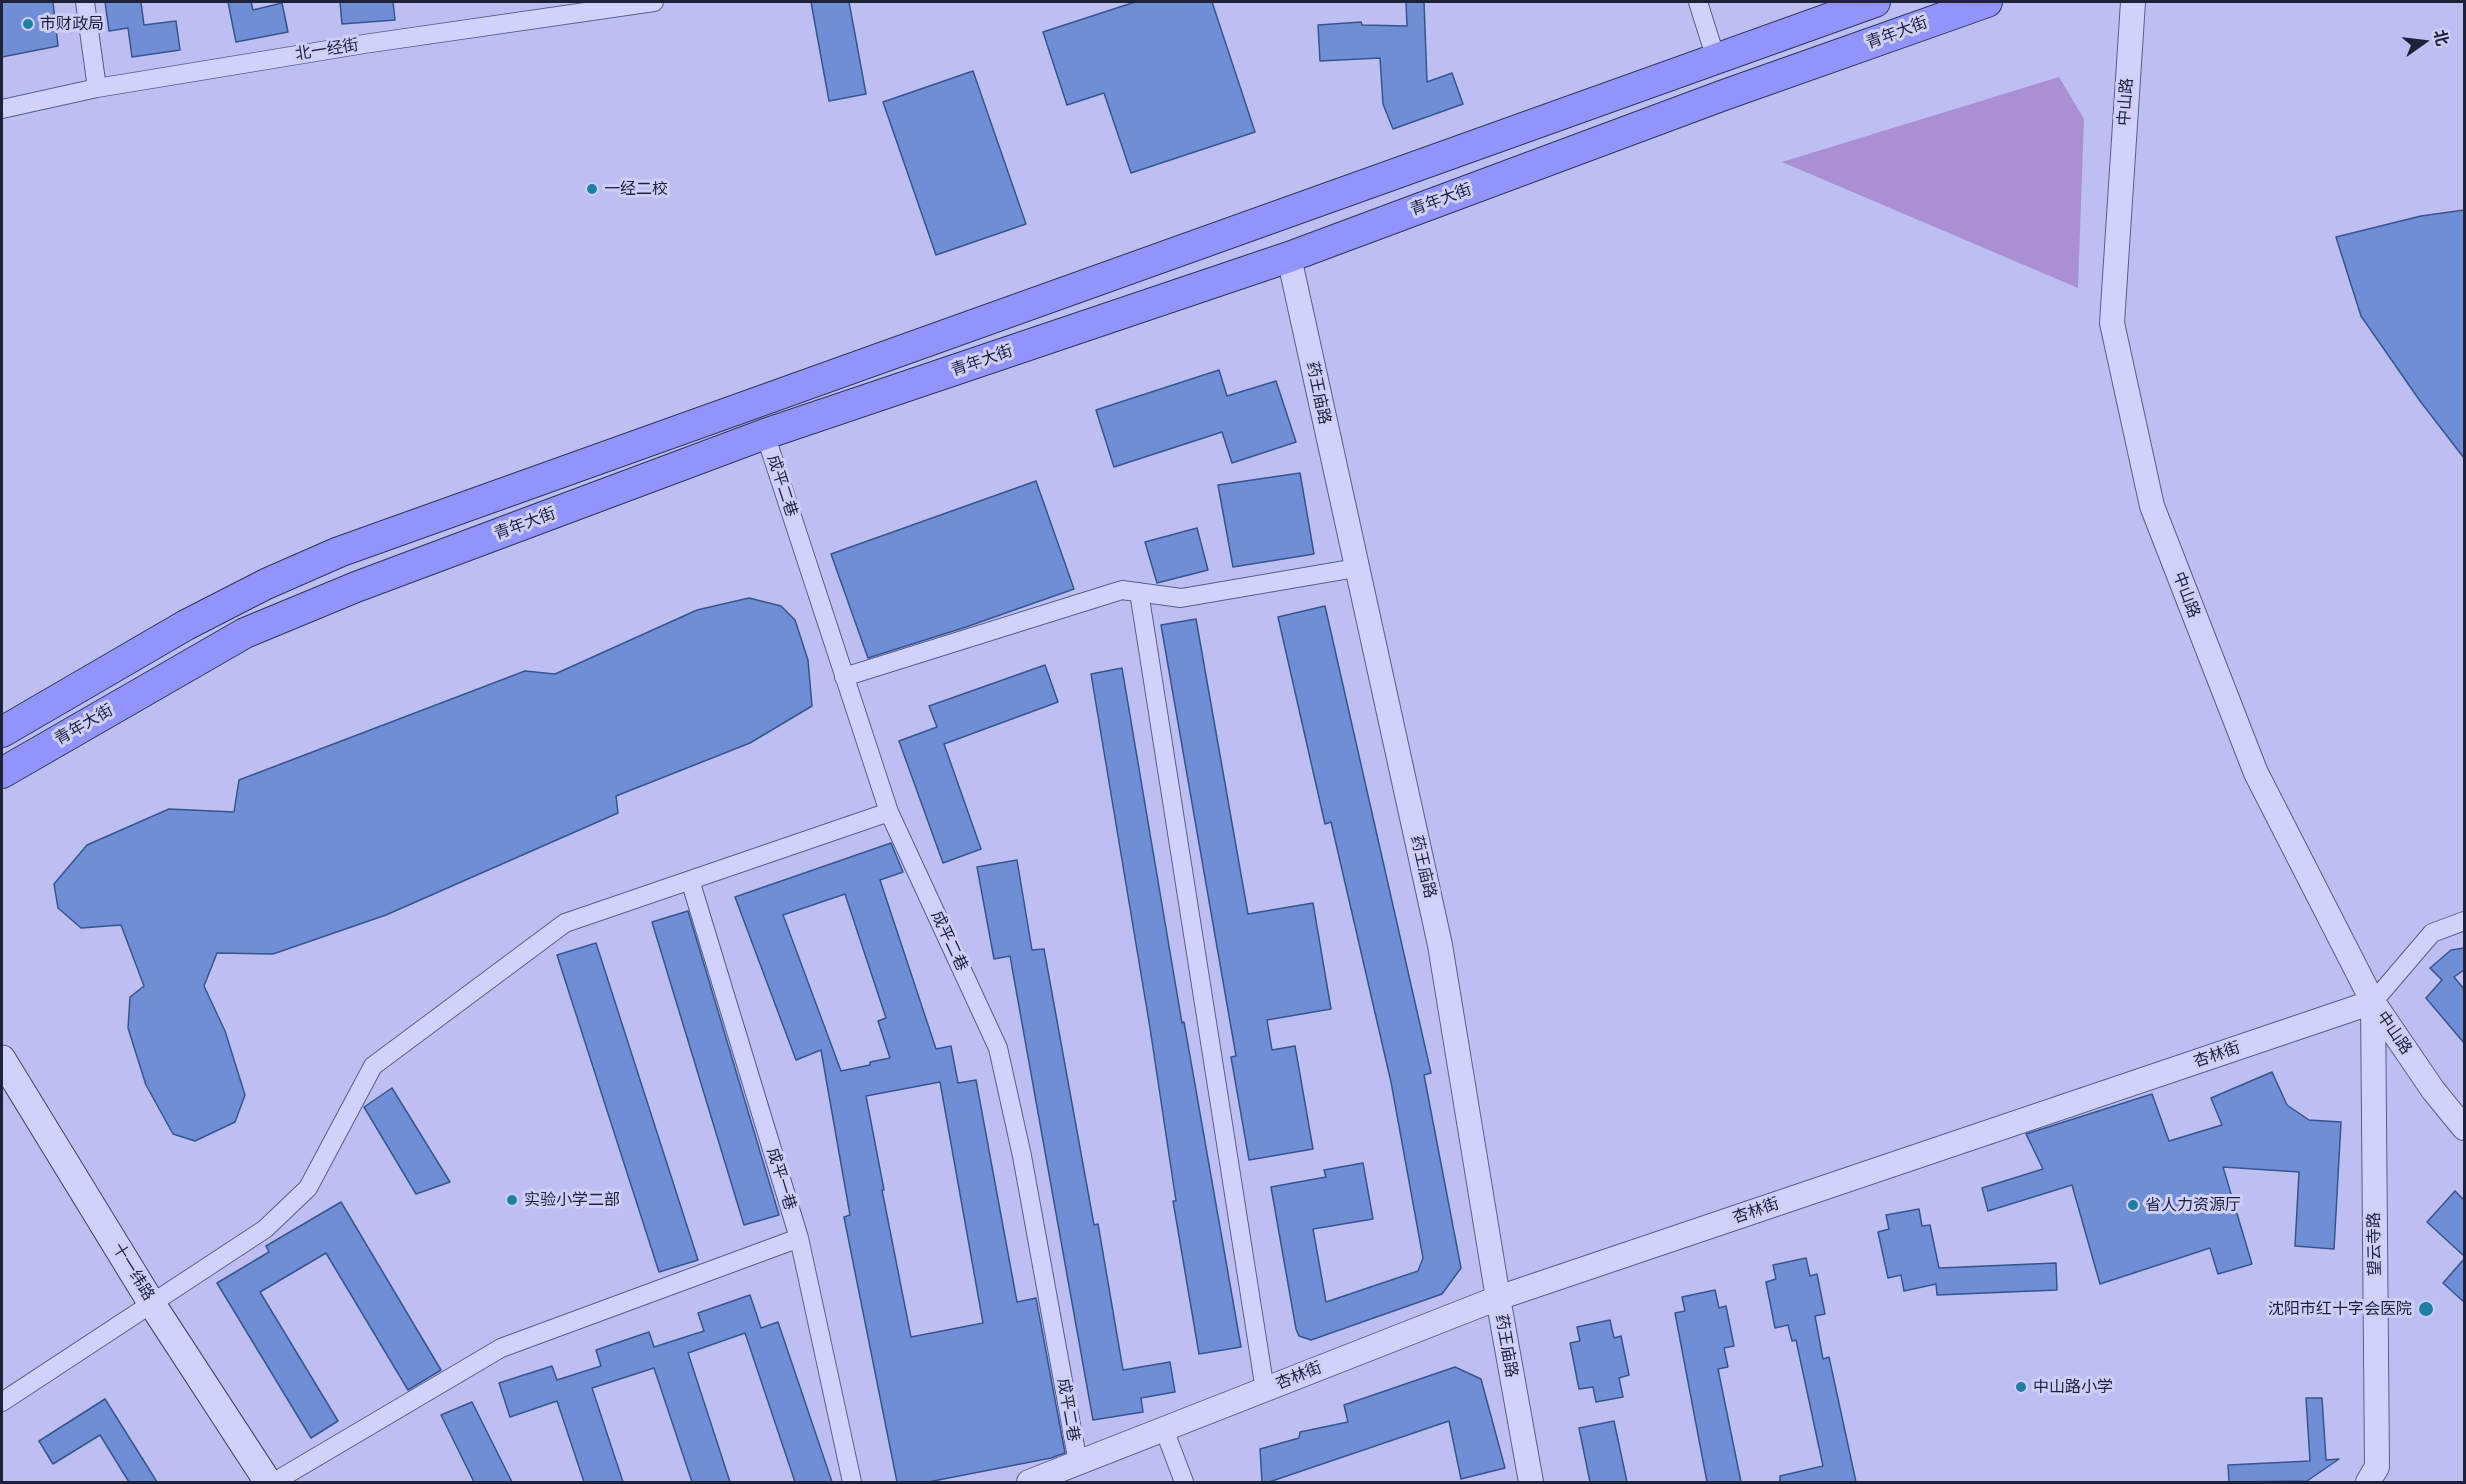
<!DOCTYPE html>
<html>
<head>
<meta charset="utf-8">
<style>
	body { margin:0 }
	#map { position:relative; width:2466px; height:1484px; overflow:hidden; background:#bdbff2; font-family:"PT Serif","Noto Sans SC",serif }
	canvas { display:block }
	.frame { position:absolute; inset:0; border:3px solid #1b223a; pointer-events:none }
	.north { position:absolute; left:2394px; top:12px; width:60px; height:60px; -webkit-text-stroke:4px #cecef9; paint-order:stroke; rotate:76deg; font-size:16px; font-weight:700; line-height:24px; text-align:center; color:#1b223a }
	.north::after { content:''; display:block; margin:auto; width:21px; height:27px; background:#1b223a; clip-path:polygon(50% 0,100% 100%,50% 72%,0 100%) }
</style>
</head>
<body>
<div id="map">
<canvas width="2466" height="1484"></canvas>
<div class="frame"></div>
<div class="north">北</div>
</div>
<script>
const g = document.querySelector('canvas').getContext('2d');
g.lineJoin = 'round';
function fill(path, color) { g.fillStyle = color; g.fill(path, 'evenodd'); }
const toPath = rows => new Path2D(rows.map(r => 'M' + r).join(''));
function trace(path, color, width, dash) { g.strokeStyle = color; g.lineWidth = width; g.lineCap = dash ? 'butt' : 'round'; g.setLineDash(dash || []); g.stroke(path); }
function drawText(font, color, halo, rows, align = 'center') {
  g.font = font + ' "PT Serif","Noto Sans SC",serif'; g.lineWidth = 6; g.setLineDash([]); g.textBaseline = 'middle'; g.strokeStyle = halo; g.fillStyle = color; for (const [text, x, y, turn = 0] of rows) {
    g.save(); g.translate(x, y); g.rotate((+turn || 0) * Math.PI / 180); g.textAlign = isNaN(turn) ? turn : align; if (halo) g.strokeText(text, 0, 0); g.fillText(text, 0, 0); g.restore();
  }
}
fill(toPath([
	[2059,77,2084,119,2078,288,1782,162]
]), '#aa90d2');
const building = toPath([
	[2,2,53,2,58,46,2,57,2,2],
	[105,2,141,2,144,25,176,21,180,50,132,57,128,28,109,31,105,2],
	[228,2,251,2,253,10,282,3,288,32,236,42,228,2],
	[340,2,393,2,395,20,342,24,340,2],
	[811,2,849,2,866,94,829,101,811,2],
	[1135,2,1212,2,1255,132,1131,173,1104,93,1067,105,1043,32,1135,2],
	[1406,2,1424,2,1427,82,1452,73,1463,104,1393,129,1383,104,1380,58,1320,61,1318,25,1361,22,1362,25,1407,26,1406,2],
	[973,71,1026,224,936,255,883,102,973,71],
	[2464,210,2464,458,2420,401,2361,316,2336,237,2421,216,2464,210],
	[1219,370,1227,396,1276,381,1296,442,1232,463,1222,432,1114,467,1096,410,1219,370],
	[1300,473,1314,554,1233,567,1218,485,1300,473],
	[1036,481,1074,589,966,627,868,658,831,554,1036,481],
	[1197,528,1208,570,1157,583,1145,542,1197,528],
	[749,598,781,606,795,620,808,660,812,706,750,743,616,796,618,813,386,915,273,954,217,953,204,986,225,1031,245,1095,235,1122,195,1141,173,1134,146,1085,128,1028,130,997,144,986,121,925,81,928,58,908,54,884,87,845,169,809,234,812,239,780,525,671,555,674,697,610,749,598],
	[1325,606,1431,1073,1424,1075,1461,1268,1442,1294,1311,1340,1299,1336,1296,1329,1271,1187,1326,1177,1324,1170,1363,1163,1373,1219,1313,1229,1326,1302,1418,1271,1423,1258,1391,1082,1331,822,1325,824,1278,617,1325,606],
	[1196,619,1248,914,1313,903,1331,1009,1267,1020,1272,1050,1295,1046,1313,1149,1249,1160,1231,1057,1236,1056,1161,625,1196,619],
	[1045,665,1058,702,944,744,981,849,943,863,899,741,937,727,929,706,1045,665],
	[1122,668,1182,1023,1184,1022,1241,1347,1199,1354,1173,1201,1176,1201,1150,1028,1091,674,1122,668],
	[891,843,903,872,880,880,936,1049,951,1046,958,1083,976,1080,1017,1302,1036,1298,1065,1453,1051,1458,928,1482,897,1482,844,1217,850,1215,821,1050,796,1060,735,897,891,843],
	[845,894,886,1018,878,1021,890,1058,870,1062,870,1065,841,1071,783,915,845,894],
	[940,1082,983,1323,911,1337,882,1190,884,1190,866,1096,940,1082],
	[1017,860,1032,950,1044,949,1094,1225,1098,1224,1123,1370,1170,1362,1175,1392,1141,1398,1143,1412,1093,1420,1010,956,994,959,977,867,1017,860],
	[688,911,779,1215,744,1225,652,922,688,911],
	[596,943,698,1260,659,1272,557,955,596,943],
	[2464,948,2464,970,2454,977,2464,989,2464,1043,2426,998,2442,980,2430,968,2451,950,2464,948],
	[2272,1072,2287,1105,2309,1120,2341,1122,2334,1249,2295,1246,2299,1172,2223,1167,2252,1264,2218,1274,2210,1248,2100,1284,2072,1185,1988,1211,1982,1188,2043,1169,2026,1134,2152,1094,2169,1141,2222,1125,2211,1098,2272,1072],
	[392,1088,450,1182,416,1194,364,1107,392,1088],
	[2455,1191,2464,1200,2464,1256,2427,1222,2455,1191],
	[341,1202,441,1370,408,1390,326,1253,260,1292,338,1421,311,1438,217,1283,269,1252,266,1246,341,1202],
	[1919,1209,1922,1226,1930,1225,1939,1268,2056,1263,2057,1290,1937,1295,1936,1284,1904,1291,1901,1275,1888,1278,1878,1232,1889,1229,1886,1215,1919,1209],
	[1806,1258,1810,1276,1817,1274,1825,1314,1815,1316,1823,1359,1829,1357,1856,1482,1780,1482,1780,1476,1823,1466,1796,1340,1792,1341,1788,1325,1775,1328,1766,1282,1776,1279,1773,1265,1806,1258],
	[2464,1259,2464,1302,2443,1283,2464,1259],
	[1715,1290,1719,1308,1726,1306,1734,1346,1724,1348,1728,1367,1718,1369,1741,1482,1707,1482,1675,1313,1685,1311,1682,1297,1715,1290],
	[750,1295,761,1328,778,1322,832,1482,795,1482,745,1333,688,1353,730,1482,692,1482,654,1368,592,1388,623,1482,584,1482,557,1401,510,1417,499,1383,552,1366,557,1380,601,1366,596,1350,649,1332,654,1347,704,1331,698,1313,750,1295],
	[1610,1320,1614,1338,1621,1336,1629,1375,1619,1378,1623,1397,1596,1402,1593,1387,1579,1389,1570,1343,1580,1341,1577,1327,1610,1320],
	[1455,1367,1481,1379,1505,1468,1461,1479,1449,1421,1269,1482,1262,1482,1260,1449,1299,1438,1300,1432,1348,1422,1344,1405,1455,1367],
	[2306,1398,2322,1398,2326,1460,2339,1459,2307,1481,2229,1482,2228,1465,2310,1461,2306,1398],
	[105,1399,157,1482,129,1482,100,1435,53,1464,39,1441,105,1399],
	[472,1402,512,1482,474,1482,441,1415,472,1402],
	[1614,1421,1627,1482,1590,1482,1579,1428,1614,1421]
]);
fill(building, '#6f8ed5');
trace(building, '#38548e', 1.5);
const minor = toPath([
	[85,2,97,88],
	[1698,2,1716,59],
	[2,109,97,88,364,44,654,2],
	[765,434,889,812,998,1048,1022,1156,1078,1463],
	[1139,592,1265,1390],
	[844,677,1122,590,1181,598,1356,568],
	[690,880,799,1238,852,1482],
	[2373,1002,2432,933,2464,921],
	[2,1402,265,1229,308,1188,373,1066,565,923,889,812],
	[1164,1429,1184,1482],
	[274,1482,501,1348,799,1238]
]);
const tertiary = toPath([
	[2133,2,2112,323,2152,506,2256,773,2373,1002,2433,1090,2464,1128],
	[1289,257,1440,945,1498,1298,1531,1482],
	[1029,1482,1498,1298,2373,1002,2377,1467,2368,1482]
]);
const secondary = toPath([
	[2,1059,152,1304,268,1482]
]);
const primary = toPath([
	[2,732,186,625,266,584,339,552,1875,2],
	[2,773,245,633,356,587,765,434,1289,257,1724,95,1987,2]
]);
trace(minor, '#545f8d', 20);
trace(tertiary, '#545f8d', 26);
trace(secondary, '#38446e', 29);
trace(primary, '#293659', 32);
trace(minor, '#d1d2fc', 18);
trace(tertiary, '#d1d2fc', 24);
trace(secondary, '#d1d2fc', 27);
trace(primary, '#9094fb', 30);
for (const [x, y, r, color] of [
	[28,24,6,"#1e7fa2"],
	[592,189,6,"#1e7fa2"],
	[512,1200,6,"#1e7fa2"],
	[2133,1205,6,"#1e7fa2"],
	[2426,1309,8,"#1e7fa2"],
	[2021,1387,6,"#1e7fa2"]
]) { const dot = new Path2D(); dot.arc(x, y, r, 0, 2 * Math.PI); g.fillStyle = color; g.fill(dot); trace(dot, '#cecef9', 2); }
drawText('16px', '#1b223a', '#cecef9', [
	["市财政局",40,24],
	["一经二校",604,189],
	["实验小学二部",524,1200],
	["省人力资源厅",2145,1205],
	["沈阳市红十字会医院",2412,1309,"right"],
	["中山路小学",2033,1387]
], 'left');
drawText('16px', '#1b223a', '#cecef9', [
	["青年大街",1897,33,-20],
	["北一经街",327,50,-9],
	["中山路",2126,102,-86],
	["青年大街",1441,200,-20],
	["青年大街",982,361,-19],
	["药王庙路",1318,393,78],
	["成平二巷",782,486,72],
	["青年大街",525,524,-20],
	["中山路",2186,595,69],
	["青年大街",84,725,-30],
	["药王庙路",1423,867,77],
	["成平二巷",949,941,65],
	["中山路",2394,1033,55],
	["杏林街",2217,1055,-19],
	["成平一巷",781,1179,73],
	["杏林街",1756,1211,-19],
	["望云寺路",2375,1244,-91],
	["十一纬路",133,1272,58],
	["药王庙路",1506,1346,80],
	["杏林街",1299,1376,-22],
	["成平二巷",1068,1410,80]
]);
</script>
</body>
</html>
